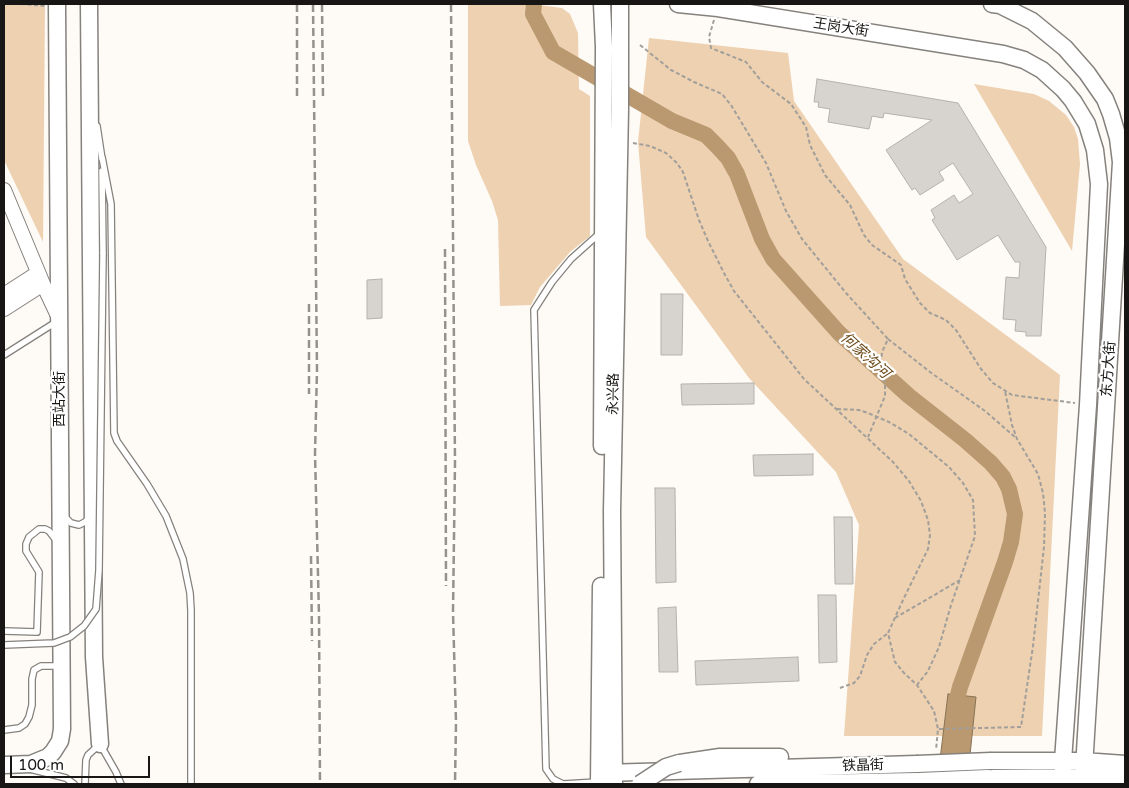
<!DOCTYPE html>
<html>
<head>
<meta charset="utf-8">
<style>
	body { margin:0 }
	#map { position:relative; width:1129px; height:788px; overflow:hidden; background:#fefaf5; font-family:"Varela Round",sans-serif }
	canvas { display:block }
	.frame { position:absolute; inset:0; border:5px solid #171614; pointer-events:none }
	.scale { position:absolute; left:10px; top:756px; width:140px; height:22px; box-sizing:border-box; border:2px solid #171614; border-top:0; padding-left:6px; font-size:15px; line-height:18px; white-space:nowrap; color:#171614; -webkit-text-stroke:4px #fff; paint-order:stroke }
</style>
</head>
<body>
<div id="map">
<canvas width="1129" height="788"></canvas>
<div class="frame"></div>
<div class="scale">100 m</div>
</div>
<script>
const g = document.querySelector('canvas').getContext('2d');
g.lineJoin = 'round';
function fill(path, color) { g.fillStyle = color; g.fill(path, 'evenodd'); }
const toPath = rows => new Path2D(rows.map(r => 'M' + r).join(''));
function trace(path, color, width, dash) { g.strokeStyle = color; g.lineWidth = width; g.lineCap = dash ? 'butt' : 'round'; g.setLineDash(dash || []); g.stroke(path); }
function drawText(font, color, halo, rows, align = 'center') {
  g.font = font + ' "Varela Round","Noto Sans SC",sans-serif'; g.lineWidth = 4.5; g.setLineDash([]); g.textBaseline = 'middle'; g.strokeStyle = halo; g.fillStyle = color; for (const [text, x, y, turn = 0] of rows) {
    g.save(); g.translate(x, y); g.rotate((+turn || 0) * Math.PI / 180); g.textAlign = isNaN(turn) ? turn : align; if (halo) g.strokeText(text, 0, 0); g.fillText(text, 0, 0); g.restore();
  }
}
fill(toPath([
	[4,4,45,4,43,242,4,160],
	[468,4,532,4,562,8,570,14,578,33,579,89,590,96,590,236,570,252,540,287,531,305,500,306,498,220,492,201,476,165,468,141],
	[649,38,788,53,794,101,903,259,1060,375,1042,736,844,736,859,525,836,472,749,378,646,237,638,142],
	[974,84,1034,94,1049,101,1066,115,1074,127,1078,139,1080,164,1072,251]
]), '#edd1b0');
const water = toPath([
	[948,694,976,697,967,784,937,784,948,694]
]);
fill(water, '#ba9970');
trace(water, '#897254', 1);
trace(toPath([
	[534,4,533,14,553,52,672,121,706,135,717,146,728,158,737,174,762,239,773,259,839,333,909,396,965,440,991,463,1003,477,1009,489,1015,514,1011,542,1005,562,960,687,956,703,955,716]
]), '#ba9970', 16);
const building = toPath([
	[817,79,958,103,1046,247,1041,336,1026,336,1026,332,1015,331,1016,320,1003,319,1006,277,1019,278,1020,262,1015,262,998,235,957,260,932,220,935,218,931,210,954,195,959,203,973,194,953,163,939,172,944,180,920,195,915,188,912,190,886,150,932,120,884,113,883,118,872,116,869,129,828,122,830,109,818,107,819,102,814,102,817,79],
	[382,279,382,318,367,319,367,280,382,279],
	[661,294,683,294,682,355,661,355,661,294],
	[754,383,754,404,682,405,681,384,754,383],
	[813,454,813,475,754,476,753,455,813,454],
	[655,488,675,488,676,582,656,583,655,488],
	[834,517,852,517,853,584,835,584,834,517],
	[818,595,836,595,837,662,819,663,818,595],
	[676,607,678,672,659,672,658,608,676,607],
	[798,657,799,681,696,685,695,661,798,657]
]);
fill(building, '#d7d3ce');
trace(building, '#b5b1ac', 1);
const service = toPath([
	[97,126,102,159],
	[102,157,111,204,114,433,117,441,147,484,166,516,183,559,190,593,191,610,191,784],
	[102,171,103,254],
	[4,355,56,322],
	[64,516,71,523,79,525,85,522,89,518],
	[4,631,37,632,39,572,26,551,26,544,29,537,39,529,45,529,49,531,56,540],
	[4,730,19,728,25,724,29,717,32,705,32,679,34,670,41,666,60,666],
	[30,769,66,778,74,784],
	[597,782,563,784,553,779,546,769,534,310,552,282,571,259,600,233],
	[85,784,86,760,88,755,100,744,116,772,121,784]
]);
const tertiary = toPath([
	[4,190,43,284,59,318],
	[4,295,38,273],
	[4,309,43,284]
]);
const secondary = toPath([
	[89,4,94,657,100,744],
	[602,4,604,47,602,446],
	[678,4,718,8,1003,54,1024,60,1042,70,1063,89,1073,101,1087,124,1095,150,1099,184,1088,405,1063,761,1063,784],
	[992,4,1000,5,1032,21,1065,48,1087,73,1105,99,1111,114,1118,138,1121,162,1083,784],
	[991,761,1083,761,1125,764],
	[680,763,720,757,780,757],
	[4,765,31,764,48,757,53,752,60,741,62,729,57,4],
	[604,773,917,764],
	[988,778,1083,777,1125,780],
	[599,784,601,586],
	[614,784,612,511,620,110,620,4],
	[758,784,919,781]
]);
trace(service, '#85817d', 8);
trace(tertiary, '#85817d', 16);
trace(secondary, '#85817d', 19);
trace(toPath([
	[21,4,45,6],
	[714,20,709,37,711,48,746,62,762,82,791,104,806,127,810,145,825,175,850,205,864,235,872,245,901,265,905,279,920,303,930,313,946,320,956,330,981,369,993,383,1012,395,1075,403],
	[640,45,671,70,694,82,722,94,731,105,766,163,786,211,802,239,846,293,888,339,882,352,881,362,885,386,885,396,868,437],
	[633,143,650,146,666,153,677,163,683,172,699,220,708,241,724,273,734,291,804,379,893,462,909,481,921,501,928,520,930,535,928,549,903,600,888,633,895,662,904,673,917,685,934,711,938,729,936,750],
	[888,339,930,372,985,411,1015,437],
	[837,409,859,410,868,413,889,422,909,434,949,467,963,483,973,500,975,536,951,605,939,647,928,671,917,685],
	[895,618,960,580],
	[840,688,854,683,860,676,867,655,874,644,888,633],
	[939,729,1021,727,1033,646,1044,547,1045,513,1043,493,1038,474,1017,439,1012,425,1005,391]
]), '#a29f9b', 2, [4, 2.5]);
trace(service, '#fff', 5.5);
trace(tertiary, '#fff', 14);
trace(secondary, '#fff', 16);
trace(toPath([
	[297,4,297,98],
	[313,4,317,370,315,454,319,615,320,784],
	[322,4,323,96],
	[451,4,455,462,453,612,456,722,455,784],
	[445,249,446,586],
	[309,304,309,394],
	[311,556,312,641]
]), '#95928e', 2.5, [8, 4]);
const serviceBridge = toPath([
	[4,645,54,643,70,637,84,626,96,609,99,570,103,254]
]);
const secondaryBridge = toPath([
	[917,764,991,761],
	[919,781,988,778],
	[640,784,666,767,679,763]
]);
trace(serviceBridge, '#85817d', 8, []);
trace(secondaryBridge, '#85817d', 19, []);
trace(serviceBridge, '#fff', 5.5);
trace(secondaryBridge, '#fff', 16);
drawText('14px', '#171614', '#fff', [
	["王岗大街",841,28,9],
	["东方大街",1109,369,-86],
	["永兴路",614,394,-89],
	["西站大街",60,399,-90],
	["铁晶街",863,766,-2]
]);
drawText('italic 15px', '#6d4b1a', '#fff', [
	["何家沟河",865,356,42]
]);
</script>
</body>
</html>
